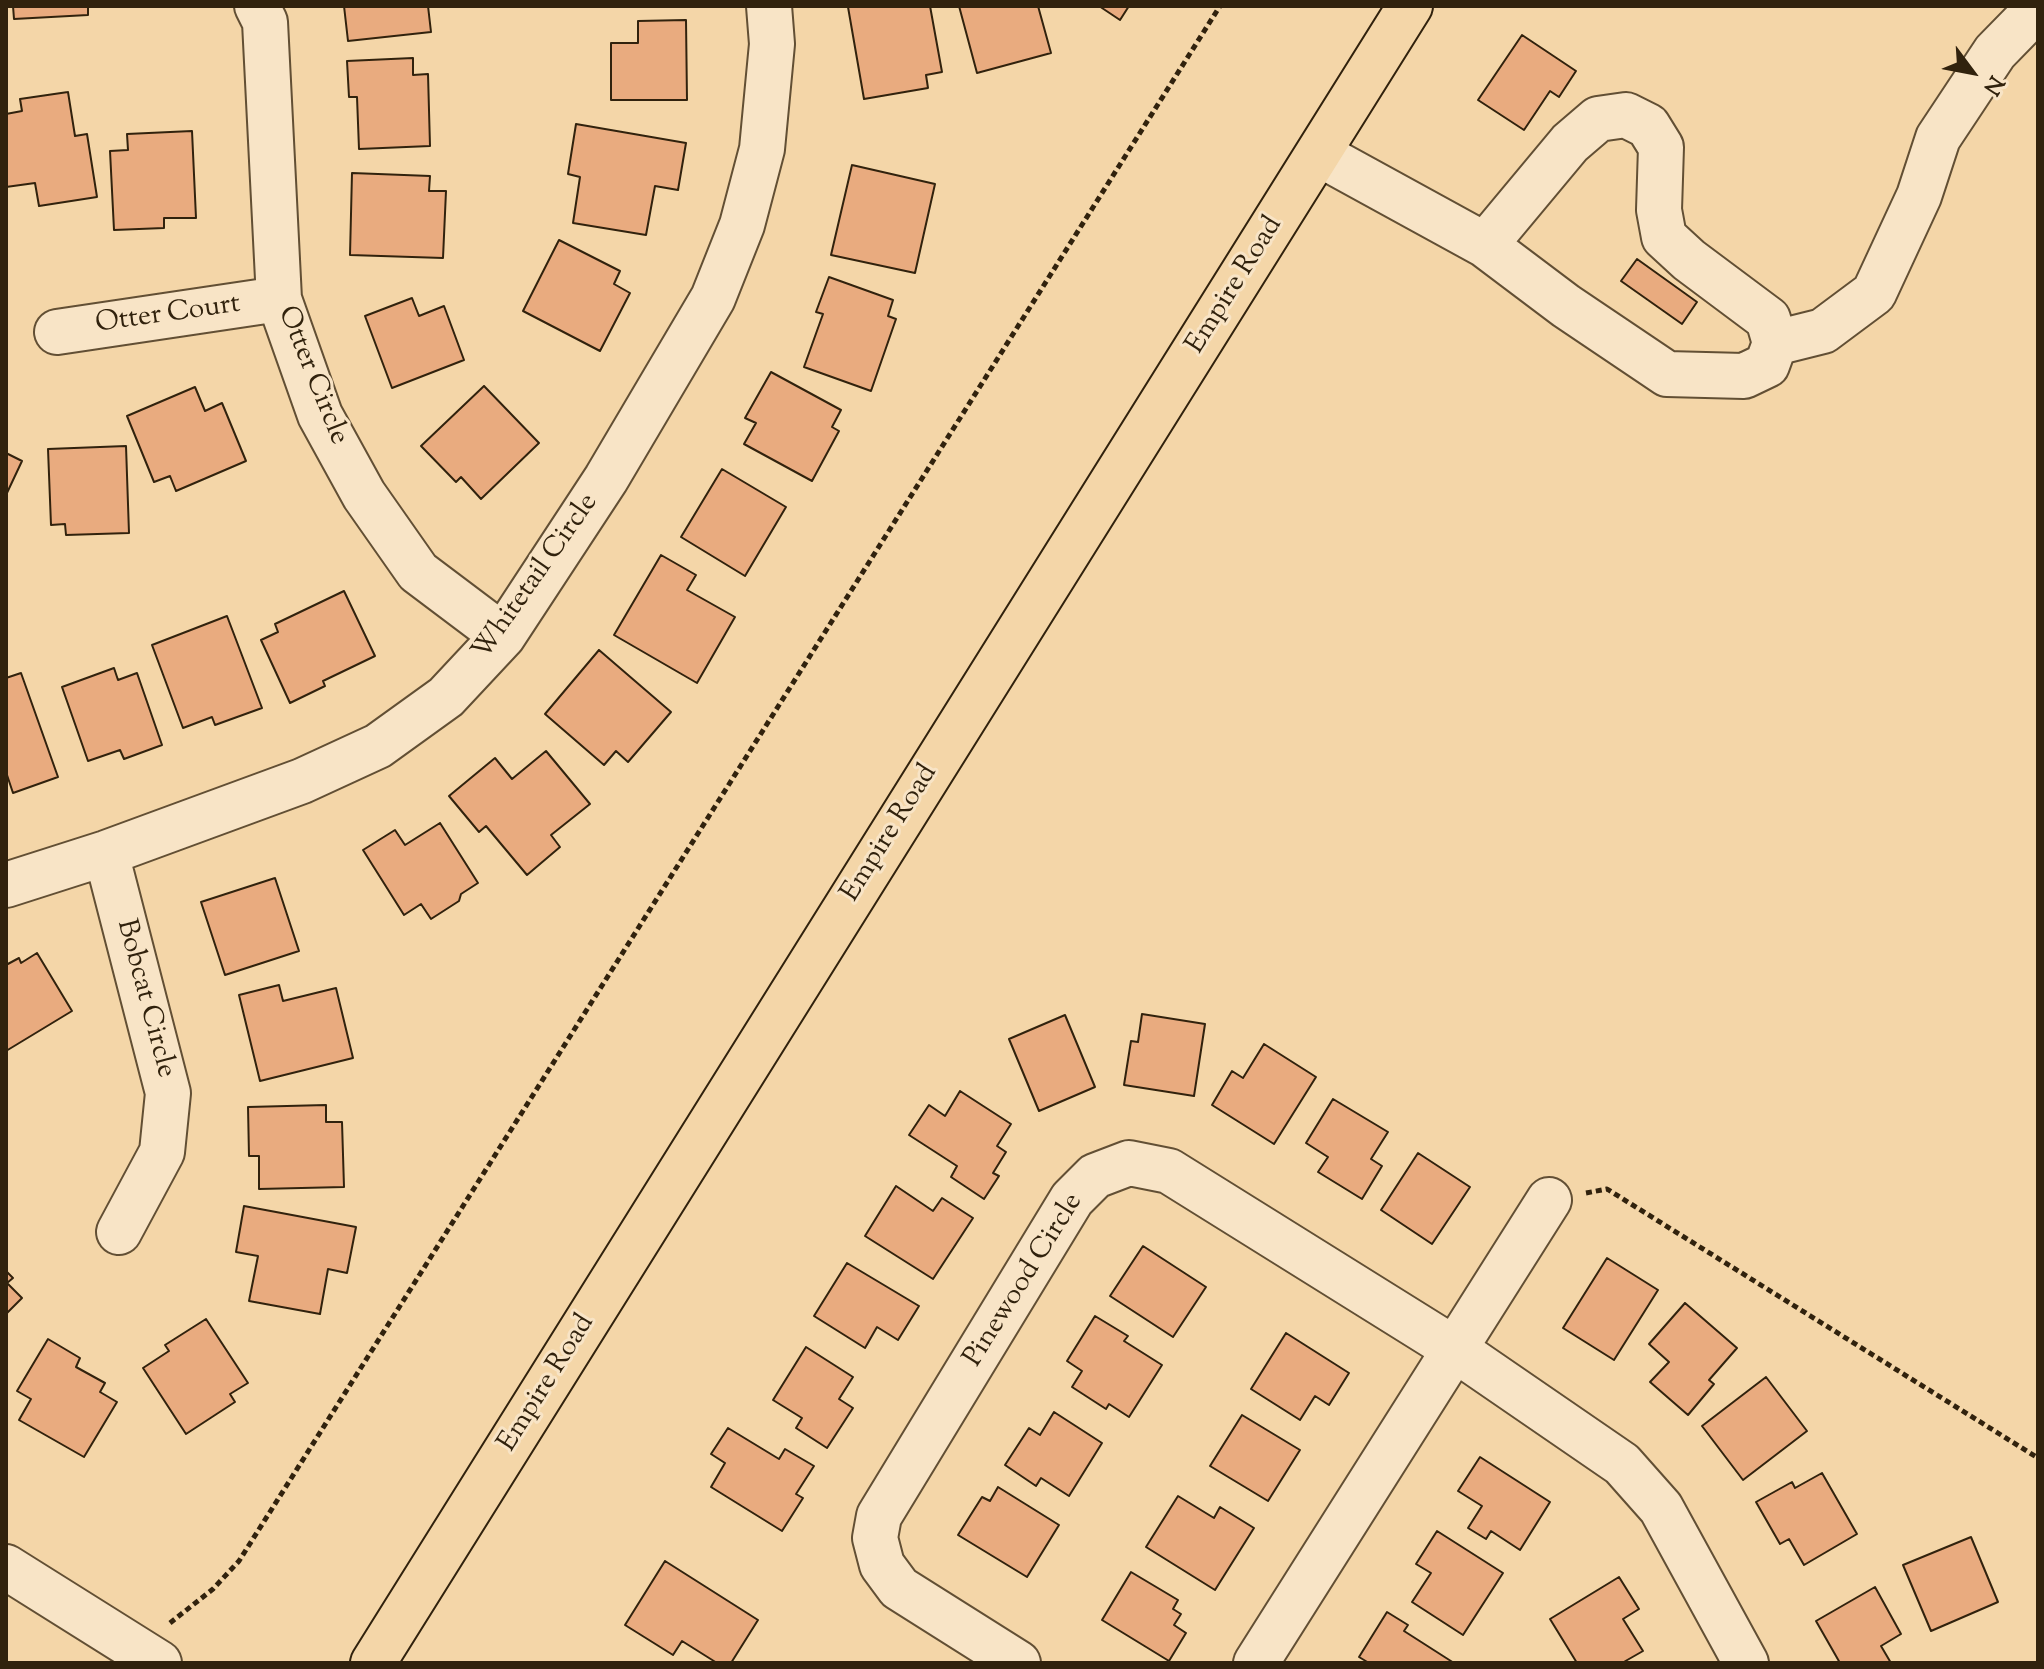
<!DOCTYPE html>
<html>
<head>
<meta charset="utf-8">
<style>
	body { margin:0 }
	#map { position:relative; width:2044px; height:1669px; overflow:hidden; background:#f4d6a8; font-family:"Sorts Mill Goudy",serif }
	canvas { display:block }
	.frame { position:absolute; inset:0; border:8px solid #31220d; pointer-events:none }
	.north { position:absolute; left:1932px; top:32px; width:80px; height:80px; -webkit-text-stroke:6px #f8e4c6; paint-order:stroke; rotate:122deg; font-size:22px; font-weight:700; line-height:32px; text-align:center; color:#31220d }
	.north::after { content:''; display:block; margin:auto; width:28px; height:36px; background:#31220d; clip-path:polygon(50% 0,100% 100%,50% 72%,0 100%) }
</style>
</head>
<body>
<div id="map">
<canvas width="2044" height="1669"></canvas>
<div class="frame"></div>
<div class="north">N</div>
</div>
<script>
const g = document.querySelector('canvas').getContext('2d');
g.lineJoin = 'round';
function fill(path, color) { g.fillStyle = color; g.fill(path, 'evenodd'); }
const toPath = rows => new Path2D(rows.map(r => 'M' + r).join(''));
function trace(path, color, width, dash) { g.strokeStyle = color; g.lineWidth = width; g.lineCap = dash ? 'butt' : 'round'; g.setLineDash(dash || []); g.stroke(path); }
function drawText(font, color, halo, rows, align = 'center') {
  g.font = font + ' "Sorts Mill Goudy",serif'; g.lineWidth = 6; g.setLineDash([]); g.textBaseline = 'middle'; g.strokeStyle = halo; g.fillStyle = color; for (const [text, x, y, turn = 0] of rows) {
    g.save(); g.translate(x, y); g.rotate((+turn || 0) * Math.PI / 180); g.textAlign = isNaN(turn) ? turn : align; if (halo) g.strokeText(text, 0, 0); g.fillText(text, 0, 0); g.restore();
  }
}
const building = toPath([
	[13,6,88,6,88,15,14,19,13,6],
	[344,6,428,6,431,32,348,41,344,6],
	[930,6,942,72,926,75,928,88,864,99,848,7,930,6],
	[959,6,1038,6,1051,53,977,73,959,6],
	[1099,6,1129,6,1120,20,1099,6],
	[686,20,687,100,611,100,611,43,638,43,638,21,686,20],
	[1522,35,1576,71,1559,97,1550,91,1524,130,1478,100,1522,35],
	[413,58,413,75,428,74,430,146,359,149,357,97,349,97,347,61,413,58],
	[68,92,75,136,87,134,97,197,39,206,35,183,6,187,6,114,22,111,20,99,68,92],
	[576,124,686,143,678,190,655,186,646,235,573,223,580,177,568,174,576,124],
	[192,131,196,218,164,218,164,228,114,230,110,151,128,150,127,134,192,131],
	[852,165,935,184,915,273,831,255,852,165],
	[352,173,430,176,429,191,446,191,443,258,350,255,352,173],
	[559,240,620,271,614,284,630,293,600,351,523,311,559,240],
	[1637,259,1697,302,1682,324,1621,281,1637,259],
	[829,277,893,300,888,316,896,319,871,391,804,367,823,314,816,312,829,277],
	[412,298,419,316,444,306,464,360,392,388,365,316,412,298],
	[771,372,841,410,832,427,839,431,812,481,744,444,756,423,745,418,771,372],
	[484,386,539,443,481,499,461,477,456,482,421,446,484,386],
	[195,387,205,411,222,403,246,461,176,491,170,476,154,482,127,416,195,387],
	[126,446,129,533,66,535,65,524,51,525,48,449,126,446],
	[6,453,22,461,6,495,6,453],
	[722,469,786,507,745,576,681,537,722,469],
	[661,555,696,575,687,590,735,617,697,683,614,635,661,555],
	[344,591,375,656,323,681,325,686,290,703,261,640,278,632,275,624,344,591],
	[227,616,262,708,215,725,212,717,183,728,152,645,227,616],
	[599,650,671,712,628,762,616,751,604,765,545,714,599,650],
	[114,668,118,680,137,673,162,745,124,759,120,750,88,761,62,687,114,668],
	[21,673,58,777,13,793,6,772,6,678,21,673],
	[546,751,590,804,551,835,560,847,527,875,486,826,479,832,449,796,495,758,512,779,546,751],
	[440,823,478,883,461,894,459,901,431,919,421,904,404,915,363,850,395,830,405,845,440,823],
	[275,878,299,951,225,975,201,902,275,878],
	[37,953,72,1011,6,1051,6,965,19,958,21,963,37,953],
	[279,985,283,1001,336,988,353,1058,260,1081,239,995,279,985],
	[1142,1014,1205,1024,1194,1096,1124,1085,1131,1041,1138,1042,1142,1014],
	[1065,1015,1095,1087,1039,1111,1009,1039,1065,1015],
	[1264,1044,1316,1077,1274,1144,1212,1105,1232,1071,1243,1078,1264,1044],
	[960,1091,1011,1124,997,1146,1006,1152,993,1173,999,1176,984,1199,951,1177,957,1166,909,1135,929,1105,945,1116,960,1091],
	[1333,1099,1388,1132,1371,1159,1382,1166,1362,1199,1318,1172,1328,1157,1306,1143,1333,1099],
	[326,1105,326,1122,342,1122,344,1187,259,1189,259,1156,249,1156,248,1107,326,1105],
	[1418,1153,1470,1187,1432,1244,1381,1210,1418,1153],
	[896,1186,933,1211,942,1198,973,1218,933,1279,865,1236,896,1186],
	[244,1206,356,1227,347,1273,328,1269,320,1314,249,1301,258,1256,236,1252,244,1206],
	[1143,1246,1206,1287,1173,1337,1110,1296,1143,1246],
	[1607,1258,1658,1290,1614,1360,1563,1328,1607,1258],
	[847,1263,919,1306,898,1340,877,1327,865,1348,814,1316,847,1263],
	[6,1271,13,1278,7,1283,22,1298,6,1314,6,1271],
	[1685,1303,1737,1348,1709,1380,1714,1384,1688,1415,1650,1382,1669,1362,1649,1344,1685,1303],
	[1095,1316,1128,1336,1124,1341,1162,1365,1129,1417,1109,1404,1106,1409,1072,1387,1082,1371,1067,1361,1095,1316],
	[206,1319,248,1383,230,1394,235,1402,186,1434,143,1368,169,1351,165,1345,206,1319],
	[1286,1333,1349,1373,1329,1405,1315,1396,1300,1420,1251,1389,1286,1333],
	[48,1339,80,1358,76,1367,105,1383,100,1392,117,1402,84,1457,19,1420,31,1399,17,1391,48,1339],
	[806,1347,853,1377,839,1399,853,1408,827,1448,796,1428,802,1418,773,1400,806,1347],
	[1766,1377,1807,1431,1743,1480,1702,1426,1766,1377],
	[1054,1412,1102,1443,1069,1496,1041,1478,1036,1486,1005,1465,1029,1428,1040,1435,1054,1412],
	[1242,1415,1300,1450,1268,1501,1210,1466,1242,1415],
	[728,1428,779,1459,785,1449,814,1466,796,1494,803,1498,782,1531,711,1487,725,1463,711,1454,728,1428],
	[1480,1457,1550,1502,1520,1550,1491,1531,1486,1539,1468,1528,1482,1506,1458,1491,1480,1457],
	[1822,1473,1857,1534,1804,1565,1789,1539,1780,1544,1756,1502,1792,1482,1795,1488,1822,1473],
	[998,1487,1059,1525,1027,1577,958,1535,982,1497,990,1501,998,1487],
	[1178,1496,1214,1518,1220,1507,1254,1528,1215,1590,1146,1547,1178,1496],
	[1437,1531,1503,1573,1463,1635,1412,1602,1431,1573,1416,1564,1437,1531],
	[1971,1537,1998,1602,1931,1631,1903,1565,1971,1537],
	[665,1561,758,1620,731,1663,717,1663,682,1641,673,1655,625,1625,665,1561],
	[1131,1572,1178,1600,1173,1609,1181,1614,1174,1625,1186,1633,1169,1661,1102,1620,1131,1572],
	[1619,1577,1639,1609,1623,1619,1643,1651,1622,1663,1577,1663,1550,1619,1619,1577],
	[1875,1587,1901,1634,1881,1646,1891,1663,1840,1663,1816,1621,1875,1587],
	[1387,1612,1408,1625,1404,1631,1454,1663,1369,1663,1359,1657,1387,1612]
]);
fill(building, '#e9ab7f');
trace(building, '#31220d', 2);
const minor = toPath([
	[257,6,265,22,279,299,320,415,364,495,418,572,503,636],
	[1319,154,1485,245,1566,306,1667,374,1744,376,1767,365,1775,343,1768,319,1689,260,1664,237,1659,210,1661,147,1648,126,1626,115,1598,119,1570,143,1485,245],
	[57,332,279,299],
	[1775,343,1823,331,1874,293,1919,196,1938,138,1995,52,2038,8],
	[106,853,168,1093,162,1152,119,1232],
	[6,885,106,853,302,781,378,746,446,697,503,636,606,479,713,298,742,225,762,149,772,44,769,6],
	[6,1567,159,1663],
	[1018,1663,899,1588,882,1565,875,1538,879,1516,1072,1199,1095,1176,1129,1163,1169,1171,1456,1350,1622,1464,1661,1508,1746,1663],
	[1256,1663,1549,1200]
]);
const major = toPath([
	[373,1663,1410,6]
]);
trace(minor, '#624f34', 48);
trace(major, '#31220d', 48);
trace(toPath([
	[1586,1193,1607,1189,2038,1458],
	[170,1623,213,1589,239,1561,1220,6]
]), '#31220d', 5, [6, 4]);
trace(minor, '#f8e4c6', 44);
trace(major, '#f4d6a8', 44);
drawText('28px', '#31220d', '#f8e4c6', [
	["Empire Road",1236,286,-58],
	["Otter Court",168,316,-8],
	["Otter Circle",311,376,68],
	["Whitetail Circle",537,578,-55],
	["Empire Road",891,834,-58],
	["Bobcat Circle",144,999,75],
	["Pinewood Circle",1025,1281,-58],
	["Empire Road",548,1384,-58]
]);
</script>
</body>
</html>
